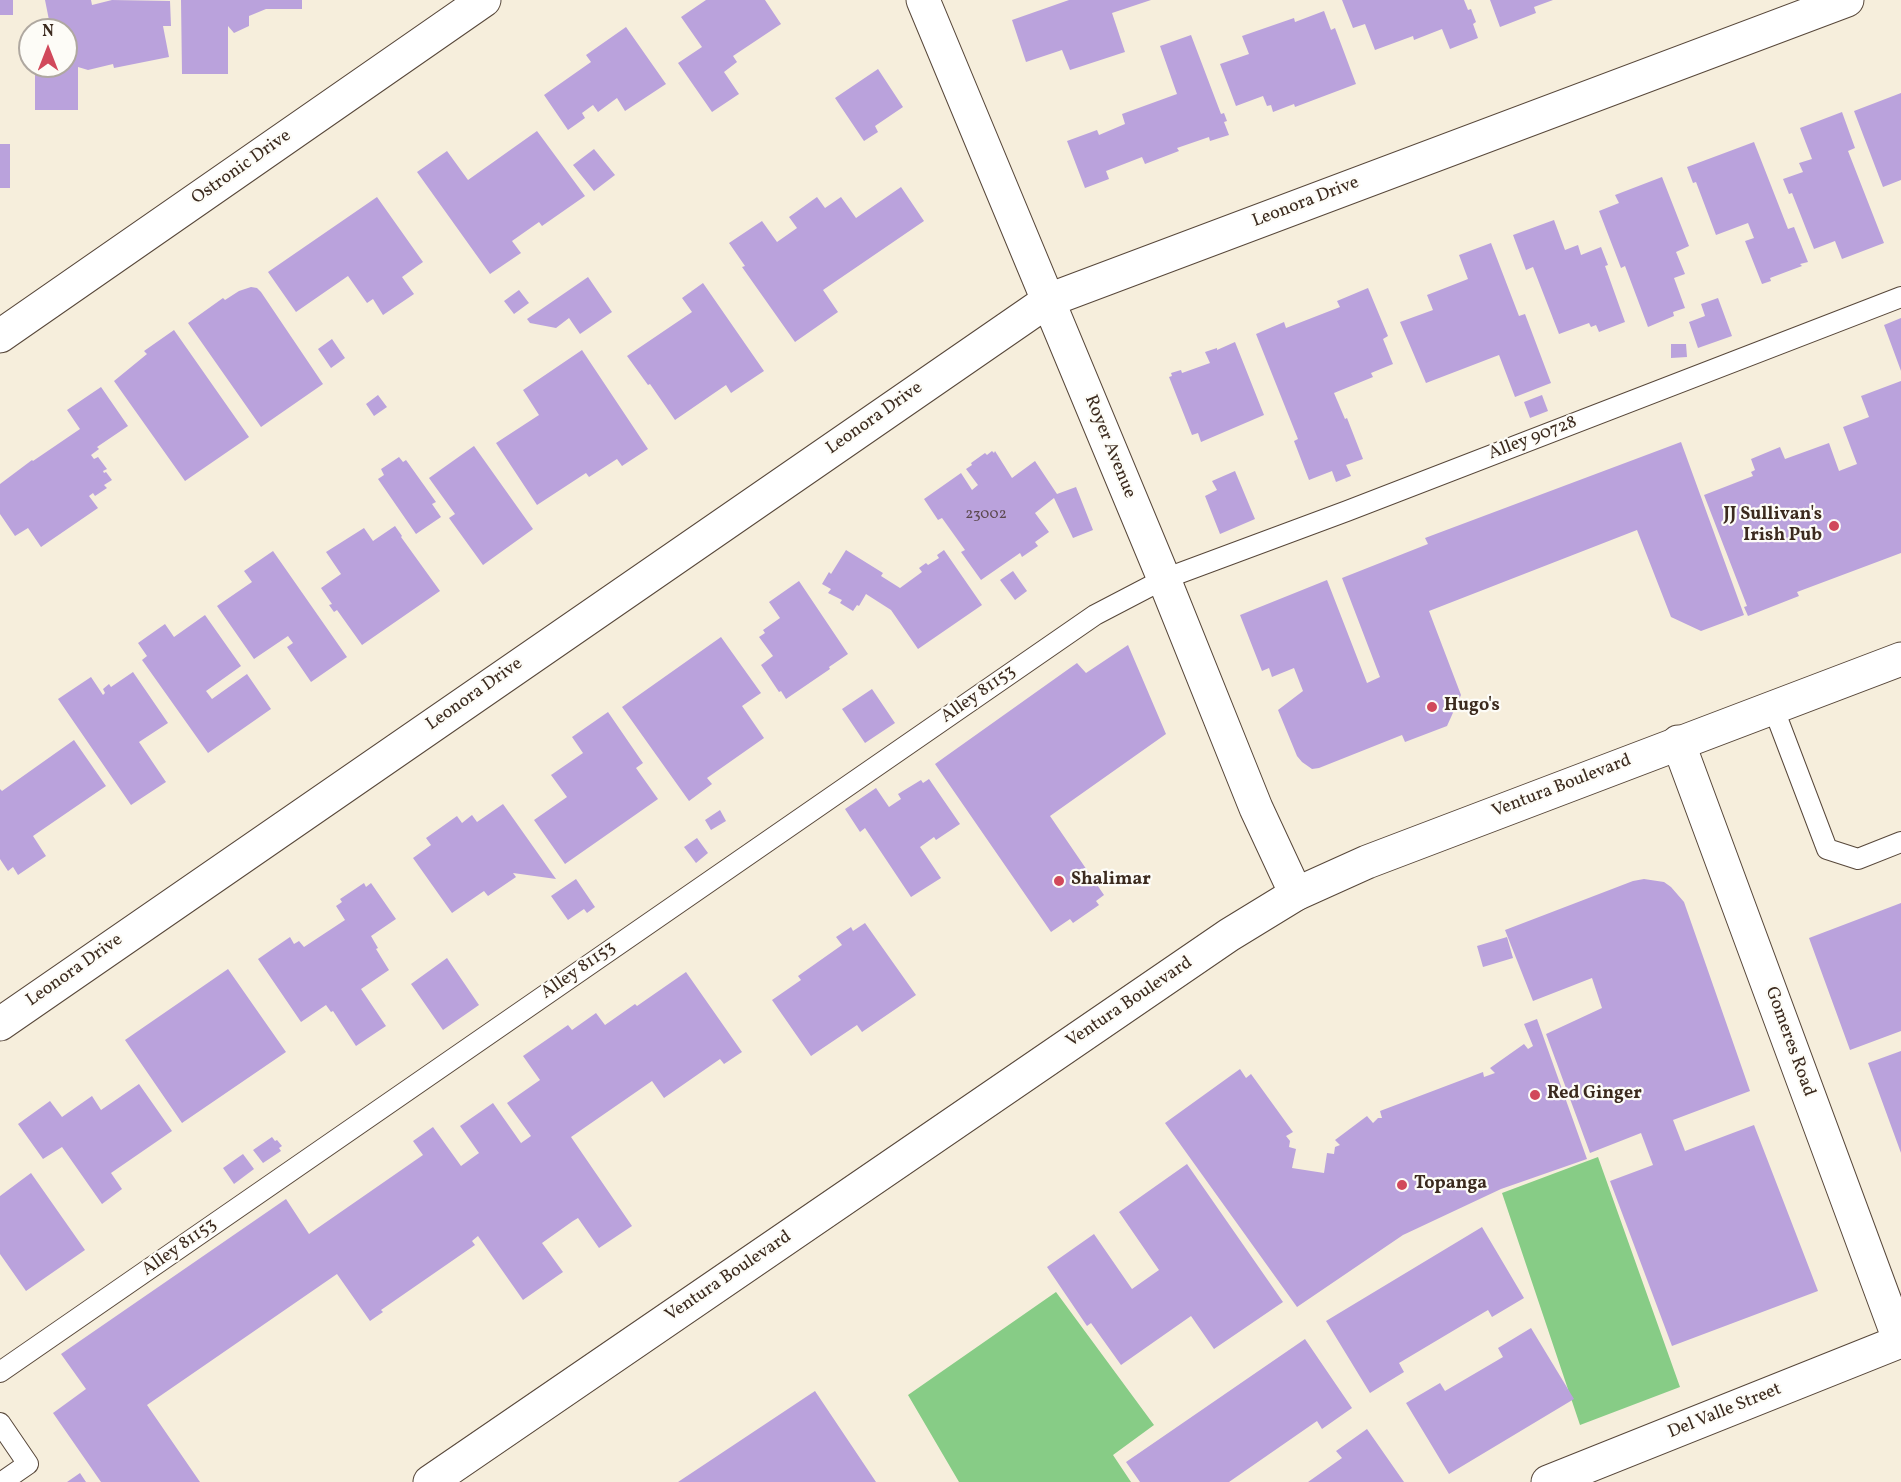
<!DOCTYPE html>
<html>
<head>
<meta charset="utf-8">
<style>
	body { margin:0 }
	#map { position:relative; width:1901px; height:1482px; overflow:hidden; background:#f6eedc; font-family:Vollkorn,serif }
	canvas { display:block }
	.north { position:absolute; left:18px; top:18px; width:60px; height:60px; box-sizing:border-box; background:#fdfcf7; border:2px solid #afa8a0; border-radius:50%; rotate:0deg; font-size:16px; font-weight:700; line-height:24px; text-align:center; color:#3b2a1e }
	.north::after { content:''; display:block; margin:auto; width:21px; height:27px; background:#d1495b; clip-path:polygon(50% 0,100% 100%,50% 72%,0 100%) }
</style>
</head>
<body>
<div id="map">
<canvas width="1901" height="1482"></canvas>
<div class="north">N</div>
</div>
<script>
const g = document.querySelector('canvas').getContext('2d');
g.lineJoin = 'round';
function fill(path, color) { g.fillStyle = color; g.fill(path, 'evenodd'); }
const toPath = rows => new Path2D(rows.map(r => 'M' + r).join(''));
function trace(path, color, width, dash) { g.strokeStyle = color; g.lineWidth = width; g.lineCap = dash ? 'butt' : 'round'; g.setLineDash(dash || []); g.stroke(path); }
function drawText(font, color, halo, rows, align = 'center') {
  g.font = font + ' Vollkorn,serif'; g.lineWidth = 4.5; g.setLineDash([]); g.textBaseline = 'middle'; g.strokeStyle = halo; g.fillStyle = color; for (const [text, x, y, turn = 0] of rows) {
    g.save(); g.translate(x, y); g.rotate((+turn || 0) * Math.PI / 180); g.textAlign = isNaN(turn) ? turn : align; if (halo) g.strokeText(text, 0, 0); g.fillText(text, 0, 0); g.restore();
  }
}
fill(toPath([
	[1598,1157,1680,1387,1580,1425,1502,1193],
	[1056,1292,1154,1425,1113,1455,1131,1482,959,1482,908,1395]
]), '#87cc86');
fill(toPath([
	[0,0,13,0,13,15,0,15],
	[45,0,91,0,92,5,112,0,170,1,171,26,163,26,169,57,114,68,113,64,88,70,78,67,78,110,35,110,35,75,49,75,49,66,66,66,66,30,51,30],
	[181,0,302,0,302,9,266,9,249,16,249,26,234,33,228,26,228,74,182,74],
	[706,0,765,0,781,24,733,56,737,62,724,72,739,94,712,112,678,63,702,47,681,17],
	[1069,0,1151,0,1112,13,1125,52,1070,70,1062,50,1026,62,1012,20],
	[1342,0,1464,0,1468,10,1471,9,1476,22,1473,24,1478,38,1450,49,1442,29,1414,40,1413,36,1375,50,1365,24,1353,28],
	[1490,0,1553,0,1534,7,1536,13,1500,27],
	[1324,11,1331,30,1335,28,1356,84,1295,107,1294,104,1273,112,1271,105,1267,106,1263,96,1236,106,1220,64,1249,54,1242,36,1294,18,1295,22],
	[626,27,666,84,625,111,617,98,598,112,593,105,582,113,585,118,568,130,544,95,591,62,586,55],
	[1191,35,1221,114,1224,113,1227,121,1224,122,1229,135,1210,141,1209,137,1177,148,1179,151,1145,164,1142,157,1106,171,1109,179,1085,188,1067,141,1097,130,1099,135,1125,124,1122,114,1177,94,1160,46],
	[878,69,903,107,875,126,878,132,864,141,835,98],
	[1901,93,1901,180,1883,187,1854,111],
	[1842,112,1855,148,1848,151,1884,243,1842,259,1835,241,1814,249,1792,193,1789,194,1783,179,1803,172,1799,163,1812,159,1800,128],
	[537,131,585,196,542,226,539,222,512,241,521,253,490,274,417,172,447,151,468,180],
	[1754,142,1788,229,1794,227,1808,262,1800,264,1802,266,1770,278,1771,281,1762,284,1745,241,1754,238,1748,223,1716,235,1696,182,1693,183,1687,167],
	[0,144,10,144,10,188,0,188],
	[594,149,615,175,594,191,573,165],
	[1662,177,1689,246,1676,252,1685,274,1674,278,1685,308,1673,312,1674,316,1648,327,1625,266,1621,268,1599,211,1619,203,1615,195],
	[901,187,924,221,823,290,838,312,795,342,742,267,745,266,729,243,762,221,777,242,797,228,789,217,817,197,825,208,841,197,856,218],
	[377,197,423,262,402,277,414,294,383,315,373,299,367,303,348,276,296,312,268,272],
	[1554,220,1565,250,1578,245,1581,255,1601,247,1608,265,1605,266,1625,322,1599,332,1596,325,1591,327,1589,323,1559,334,1533,267,1526,270,1513,235],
	[1491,243,1519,316,1525,314,1551,383,1515,397,1499,355,1426,383,1400,322,1433,310,1427,295,1468,279,1459,255],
	[588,277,612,312,580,334,569,318,556,328,530,323,527,319],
	[703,283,764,371,731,393,726,385,675,420,650,384,648,385,627,356,692,312,682,298],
	[251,287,257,288,261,292,323,384,261,427,188,323,223,298,225,300,239,291],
	[1368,288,1388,336,1383,339,1393,364,1371,373,1373,377,1334,393,1345,419,1347,418,1363,459,1346,465,1351,476,1336,482,1332,471,1309,480,1294,441,1298,439,1256,334,1284,322,1286,328,1340,307,1337,301],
	[519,290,529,303,514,314,504,301],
	[1718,298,1732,336,1698,348,1689,322,1705,316,1701,304],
	[1901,318,1901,371,1884,325],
	[174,330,249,437,185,481,114,381,147,354,144,351],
	[332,339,345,358,331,368,318,349],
	[1235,342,1264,415,1201,442,1198,433,1192,435,1169,377,1172,376,1171,373,1181,370,1182,373,1210,363,1205,352,1217,348,1217,350],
	[1671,344,1686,344,1687,357,1671,358],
	[582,350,648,449,622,466,617,459,589,477,586,473,537,505,496,443,539,415,523,390],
	[1901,381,1901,553,1797,592,1799,596,1748,616,1744,607,1747,606,1704,495,1753,476,1751,472,1755,470,1751,459,1780,447,1785,459,1829,443,1839,471,1857,464,1843,427,1869,417,1861,396],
	[101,387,128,426,97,447,99,449,91,455,94,459,98,457,107,469,103,471,104,473,106,472,112,480,104,485,107,488,95,496,93,493,89,496,98,508,41,547,28,528,15,536,0,514,0,484,32,460,33,461,80,429,67,410],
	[378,395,387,407,374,416,366,404],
	[1542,395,1548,411,1530,418,1524,402],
	[1681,442,1744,615,1701,631,1671,617,1637,530,1429,611,1461,695,1447,726,1405,742,1402,735,1319,768,1312,769,1302,762,1297,756,1278,710,1303,691,1294,668,1272,677,1269,668,1262,671,1240,615,1327,580,1367,683,1380,677,1342,578,1428,544,1425,538],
	[474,446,533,529,483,565,449,518,455,514,429,478],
	[992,451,994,453,995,451,1012,478,1035,461,1057,494,1076,487,1093,530,1073,538,1054,498,1035,513,1049,532,1035,542,1038,546,1022,557,1020,553,981,580,961,552,965,550,942,518,938,520,924,499,961,473,972,490,978,485,966,469,972,465,971,463,985,453,987,455],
	[399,457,403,462,406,460,436,502,432,504,441,517,416,534,378,479,384,475,381,469],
	[1235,471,1255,519,1220,534,1205,496,1217,490,1212,481],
	[395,526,402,536,401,537,440,591,362,645,337,610,334,612,329,605,332,604,321,588,341,574,326,552,364,528,373,541],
	[846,550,883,573,881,576,900,588,922,572,919,568,926,563,928,565,939,558,937,555,944,550,982,605,918,649,891,610,866,594,859,606,857,605,853,611,840,603,842,600,828,593,831,589,822,584,829,572,831,574],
	[273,551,347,657,311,682,287,647,293,643,288,636,254,659,217,606,252,582,244,571],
	[1013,571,1027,591,1015,600,1000,580],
	[799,581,848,654,829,667,830,669,786,699,781,691,779,692,761,665,773,656,759,637,765,633,763,630,780,618,769,602],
	[205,615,241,666,206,691,212,699,247,674,271,709,208,753,142,660,147,656,138,643,165,624,174,637],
	[721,637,761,693,742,706,764,738,707,778,712,784,689,801,622,707],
	[1128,645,1166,734,1050,816,1104,895,1096,901,1099,905,1073,923,1070,919,1051,932,935,764,1077,663,1086,673],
	[133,672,168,723,139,742,166,782,131,805,58,699,91,677,103,695,105,693,103,689,109,684,111,687],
	[872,689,895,723,865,743,842,709],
	[608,712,643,763,636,768,658,799,565,864,534,820,567,797,551,775,583,753,572,737],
	[74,740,106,786,33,836,46,856,18,875,13,867,8,871,0,859,0,789,2,791],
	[929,779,960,824,936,840,934,837,920,847,941,878,911,897,865,828,860,832,845,809,876,788,889,807,901,799,898,794,921,780,923,783],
	[503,804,556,879,513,873,516,877,488,896,484,891,452,913,413,858,431,845,426,838,457,816,462,823,472,815,477,822],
	[720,810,726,821,711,830,705,820],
	[697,838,708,853,696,863,684,847],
	[576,879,595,907,587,913,584,909,568,920,551,896],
	[1644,879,1664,882,1671,887,1684,902,1750,1091,1673,1120,1685,1151,1754,1125,1818,1291,1672,1346,1610,1181,1653,1165,1641,1133,1590,1153,1546,1034,1602,1008,1592,978,1533,1001,1505,930,1633,881],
	[364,883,366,887,371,883,396,919,371,936,378,948,376,949,389,970,361,989,386,1026,356,1046,333,1011,331,1012,326,1005,301,1022,258,959,290,937,294,944,299,941,304,947,345,920,336,906,342,902,340,899],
	[1901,903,1901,1031,1850,1050,1809,938],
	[865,923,916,995,862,1032,857,1025,811,1056,772,1000,801,980,798,976,842,945,836,937,851,927,853,931],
	[1507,937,1513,958,1483,967,1477,946],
	[447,958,479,1005,443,1030,411,984],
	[228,969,286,1052,182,1123,125,1040],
	[686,972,742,1052,724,1064,720,1059,664,1098,652,1081,571,1137,632,1226,599,1248,578,1218,573,1221,542,1243,563,1272,523,1300,478,1236,472,1241,475,1245,381,1310,383,1312,370,1321,337,1274,147,1405,200,1482,101,1482,53,1413,86,1389,61,1354,286,1199,309,1234,423,1155,413,1141,433,1127,461,1166,479,1153,460,1126,493,1103,521,1143,531,1136,507,1103,540,1080,523,1056,568,1025,572,1030,596,1013,605,1025,635,1004,637,1006],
	[1537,1019,1587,1159,1501,1189,1403,1235,1297,1307,1165,1123,1240,1069,1246,1078,1251,1074,1293,1132,1286,1136,1290,1141,1289,1147,1296,1149,1292,1168,1324,1173,1327,1153,1334,1154,1335,1147,1340,1145,1335,1140,1367,1116,1373,1123,1378,1118,1382,1118,1380,1111,1483,1072,1484,1077,1495,1073,1490,1068,1524,1044,1528,1049,1533,1046,1524,1024],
	[1901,1051,1901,1153,1868,1063],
	[139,1084,172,1131,111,1173,122,1189,102,1204,62,1147,43,1159,18,1124,50,1101,62,1117,92,1096,101,1110],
	[272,1137,275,1141,277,1140,282,1146,279,1148,281,1151,263,1163,253,1150],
	[243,1154,254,1169,234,1184,223,1168],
	[1187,1164,1283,1302,1214,1349,1191,1316,1121,1365,1091,1323,1087,1326,1047,1267,1094,1234,1132,1289,1159,1270,1119,1212],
	[31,1173,85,1250,26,1291,0,1254,0,1196],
	[1482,1227,1524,1298,1492,1317,1488,1310,1399,1363,1404,1372,1370,1393,1326,1321],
	[1531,1328,1574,1399,1449,1474,1406,1403,1440,1383,1445,1391,1503,1357,1498,1348],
	[1305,1339,1352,1408,1322,1429,1317,1421,1229,1482,1140,1482,1126,1462],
	[815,1391,876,1482,678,1482],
	[1367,1429,1404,1482,1308,1482,1342,1458,1336,1451],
	[80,1473,86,1482,67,1482]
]), '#baa2dc');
const lane = toPath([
	[1773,707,1827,849,1858,859,1901,842],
	[0,1372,1095,615,1164,579,1347,511,1901,297],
	[0,1423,28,1464,2,1482]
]);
const street = toPath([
	[923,0,1164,579,1256,808,1296,894],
	[0,336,484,0],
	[1678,742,1900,1342],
	[0,1024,1049,300,1847,0],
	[1548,1482,1901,1341]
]);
const secondary = toPath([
	[430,1482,1229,935,1296,894,1367,862,1901,659]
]);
trace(lane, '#57473a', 22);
trace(street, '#57473a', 35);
trace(secondary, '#57473a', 35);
trace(lane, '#fff', 20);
trace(street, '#fff', 33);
trace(secondary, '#fff', 33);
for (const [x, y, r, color] of [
	[1834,526,6,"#d1495b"],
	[1432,707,6,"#d1495b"],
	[1059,881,6,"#d1495b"],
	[1535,1095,6,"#d1495b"],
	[1402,1185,6,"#d1495b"]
]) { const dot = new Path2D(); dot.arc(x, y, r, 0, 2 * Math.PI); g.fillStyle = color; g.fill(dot); trace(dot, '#fdfcf7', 2); }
drawText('15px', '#5b484e', null, [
	["23002",986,515]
]);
drawText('18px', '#3b2a1e', '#fdfcf7', [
	["Ostronic Drive",242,168,-35],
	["Leonora Drive",1306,203,-21],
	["Leonora Drive",875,419,-35],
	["Alley 90728",1533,439,-21],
	["Royer Avenue",1109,447,68],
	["Leonora Drive",475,695,-35],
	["Alley 81153",979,695,-35],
	["Ventura Boulevard",1562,787,-21],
	["Leonora Drive",75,971,-35],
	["Alley 81153",579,971,-35],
	["Ventura Boulevard",1130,1003,-34],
	["Gomeres Road",1789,1042,70],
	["Alley 81153",180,1248,-35],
	["Ventura Boulevard",729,1277,-34],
	["Del Valle Street",1725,1412,-22]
]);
drawText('bold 18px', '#3b2a1e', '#fdfcf7', [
	["JJ Sullivan's",1822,516,"right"],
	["Irish Pub",1822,537,"right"],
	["Hugo's",1444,707],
	["Shalimar",1071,881],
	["Red Ginger",1547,1095],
	["Topanga",1414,1185]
], 'left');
</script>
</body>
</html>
